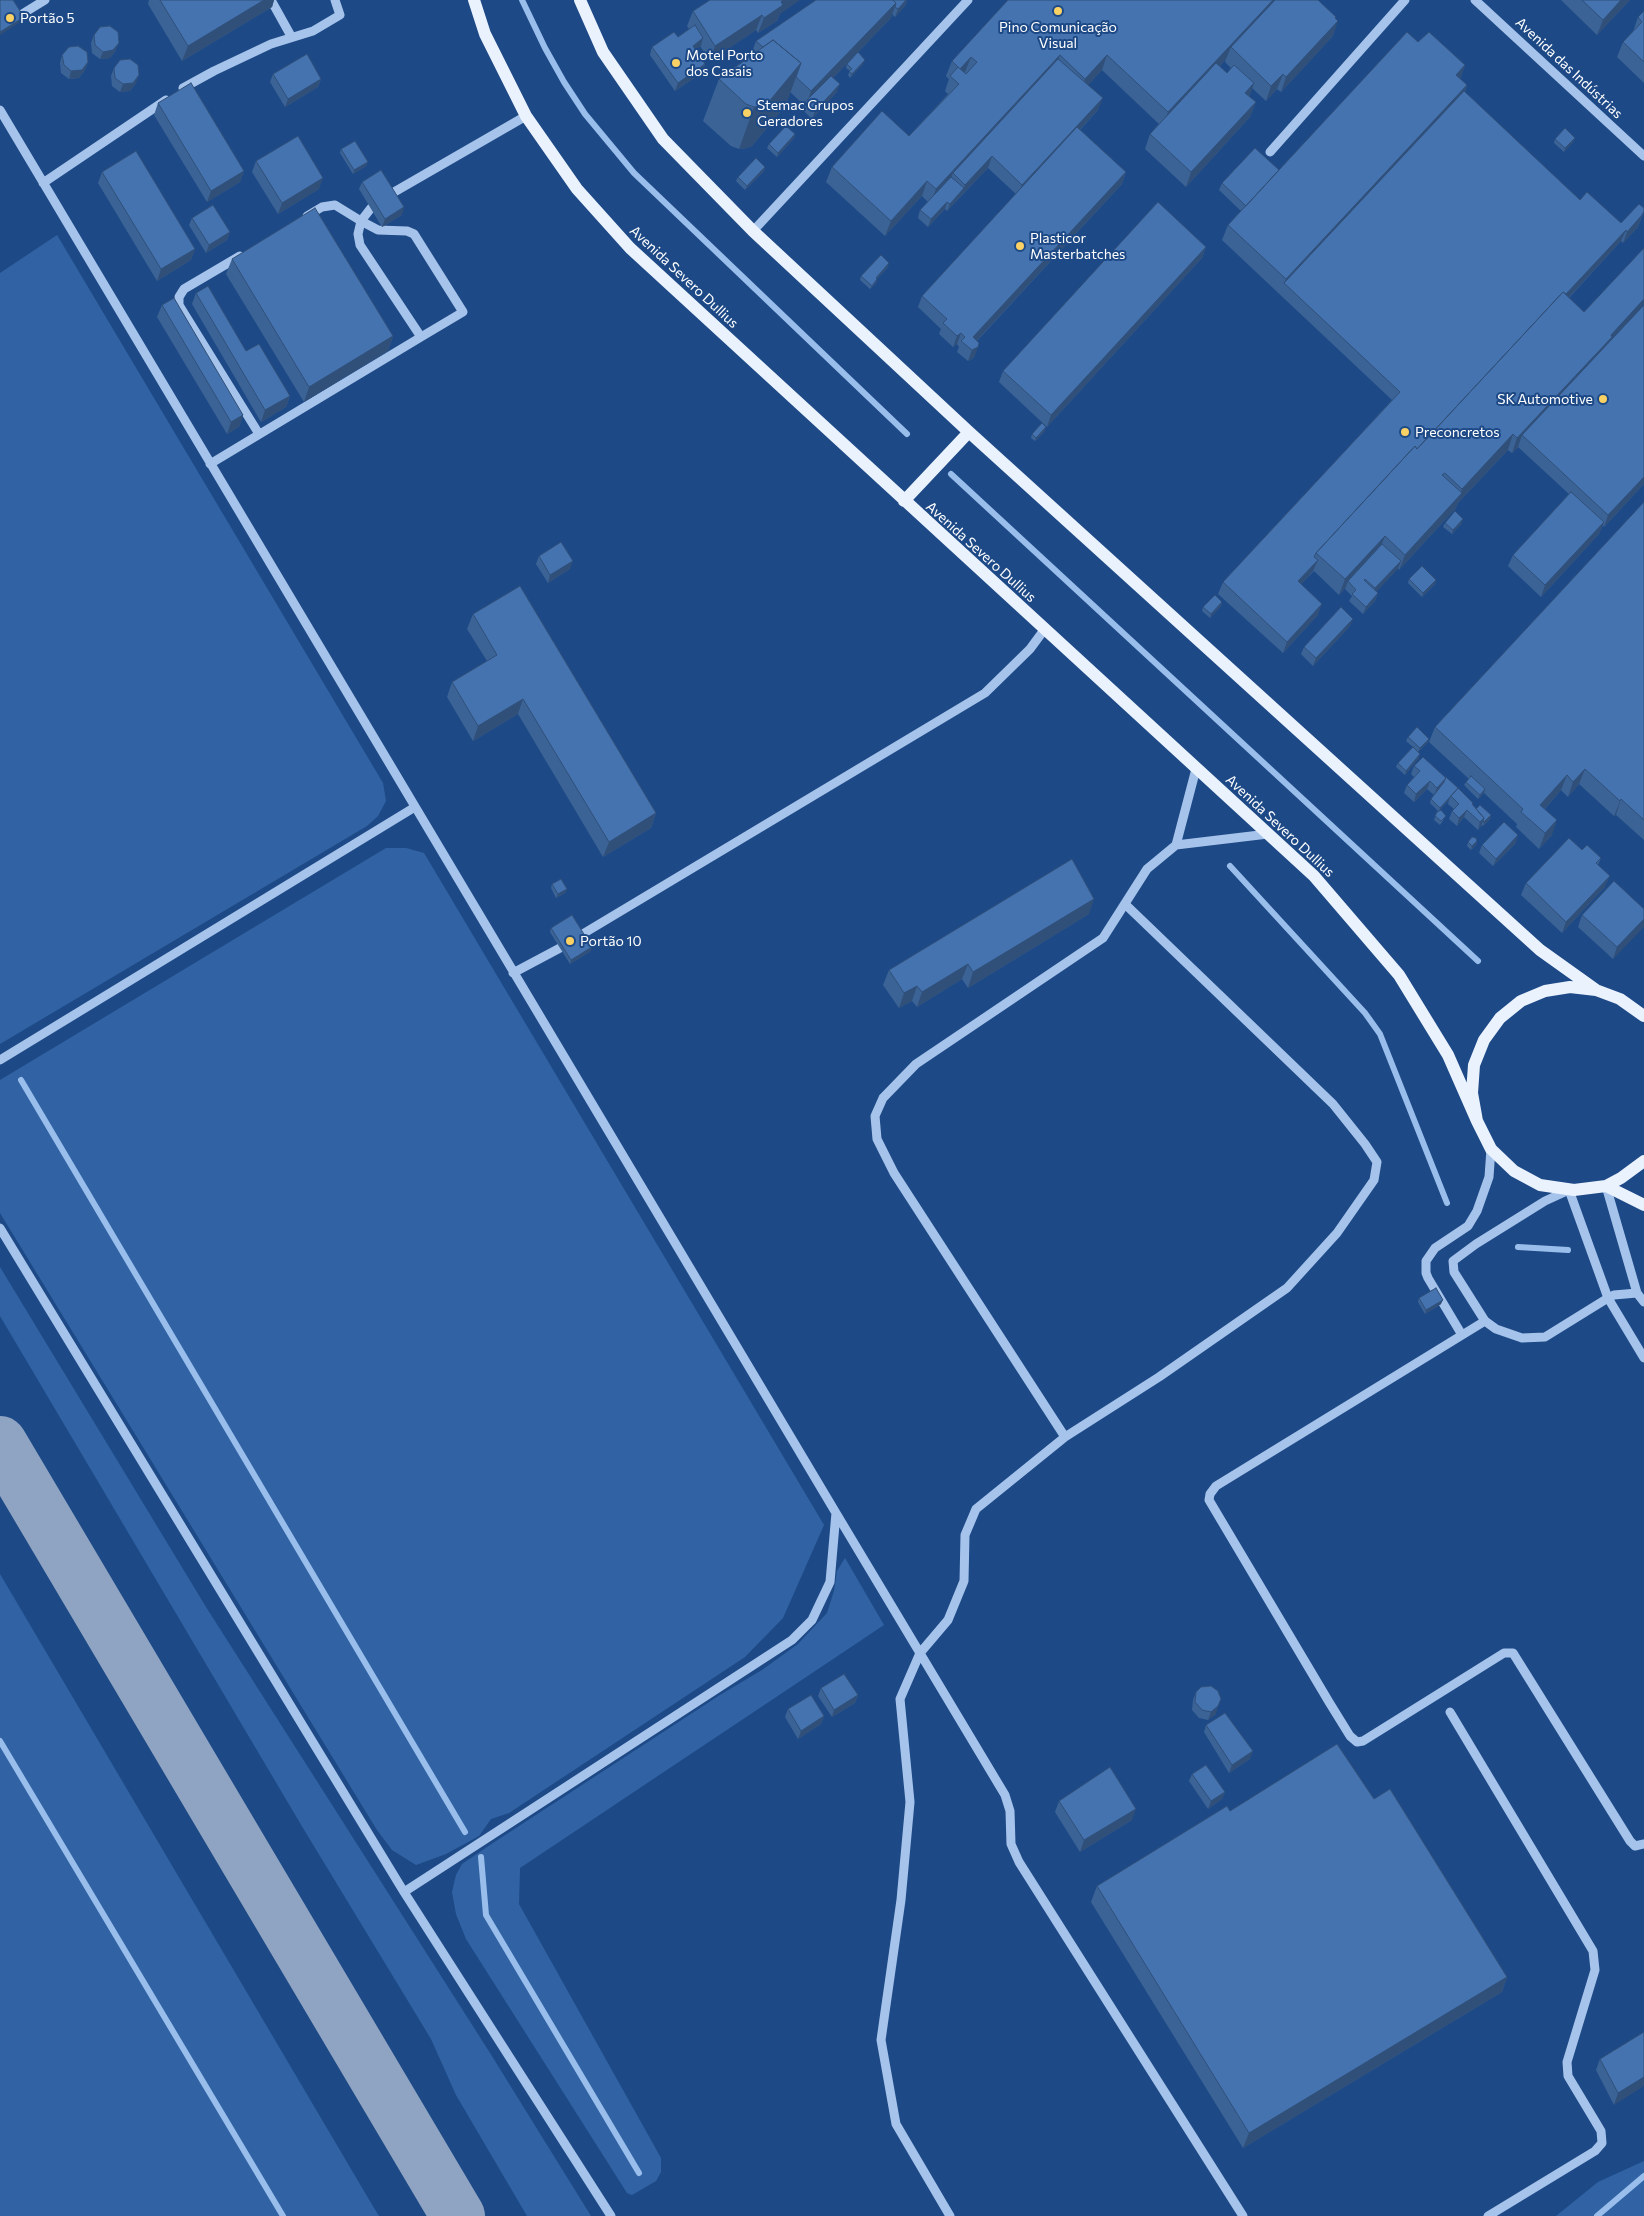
<!DOCTYPE html>
<html>
<head>
<meta charset="utf-8">
<style>
	body { margin:0 }
	canvas { display:block; background:#1d4986 }
</style>
</head>
<body>
<canvas width="1644" height="2216"></canvas>
<script>
const g = document.querySelector('canvas').getContext('2d');
g.lineJoin = 'round';
function fill(path, color) { g.fillStyle = color; g.fill(path, 'evenodd'); }
const toPath = rows => new Path2D(rows.map(r => 'M' + r).join(''));
function trace(path, color, width, dash) { g.strokeStyle = color; g.lineWidth = width; g.lineCap = dash ? 'butt' : 'round'; g.setLineDash(dash || []); g.stroke(path); }
function drawText(font, color, halo, rows, align = 'center') {
  g.font = font + ' Commissioner,sans-serif'; g.lineWidth = 4; g.setLineDash([]); g.textBaseline = 'middle'; g.strokeStyle = halo; g.fillStyle = color; for (const [text, x, y, turn = 0] of rows) {
    g.save(); g.translate(x, y); g.rotate((+turn || 0) * Math.PI / 180); g.textAlign = isNaN(turn) ? turn : align; if (halo) g.strokeText(text, 0, 0); g.fillText(text, 0, 0); g.restore();
  }
}
fill(toPath([
	[57,235,383,783,386,801,378,816,367,826,0,1044,0,273],
	[386,848,406,848,424,853,824,1525,783,1618,745,1657,509,1813,491,1819,479,1836,446,1854,416,1865,392,1850,377,1830,0,1213,0,1080],
	[0,1267,206,1607,490,2053,591,2216,527,2216,456,2095,431,2039,303,1828,0,1316],
	[845,1558,884,1625,520,1868,519,1904,661,2158,661,2172,656,2181,632,2195,627,2193,466,1939,456,1914,452,1892,456,1875,462,1864,493,1843,720,1695,762,1670,798,1644,827,1613,834,1591,837,1571],
	[0,1574,374,2208,379,2216,0,2216],
	[1644,2161,1644,2216,1556,2216,1598,2182]
]), '#3163a4');
trace(toPath([
	[522,0,545,48,564,82,585,114,634,173,907,434],
	[951,474,1478,961],
	[1230,866,1365,1013,1380,1034,1447,1203],
	[21,1080,465,1832],
	[1518,1247,1568,1250],
	[0,1741,283,2216],
	[481,1857,486,1915,639,2173],
	[1597,2216,1644,2176]
]), '#99beec', 6);
trace(toPath([
	[0,1443,458,2216]
]), '#8ea4c2', 54);
trace(toPath([
	[271,0,291,36],
	[1475,0,1644,156],
	[19,16,45,0],
	[183,88,214,71,271,44,313,31,340,15,335,0],
	[0,110,836,1513,830,1582,812,1620,792,1640,404,1892],
	[1270,152,1405,0],
	[43,183,166,100],
	[389,195,526,116],
	[307,216,322,207,335,205,361,221,378,230,407,231,414,234,463,312,421,337,360,245,358,234,361,221,371,208],
	[753,231,968,0],
	[240,256,184,289,179,297,179,305,259,434],
	[210,464,421,337],
	[1176,845,1196,769],
	[581,935,985,693,1030,649,1044,630],
	[513,973,560,948],
	[0,1060,415,807],
	[1606,1186,1637,1293],
	[0,1228,404,1892,611,2216],
	[1644,1302,1637,1293,1614,1295,1608,1298,1545,1337,1522,1338,1496,1329,1485,1321,1454,1272,1453,1261,1476,1244,1545,1201,1569,1190,1608,1298,1644,1358],
	[1485,1321,1216,1486,1210,1494,1209,1500,1329,1702,1350,1736,1357,1742,1363,1741,1504,1653,1513,1653,1630,1841,1635,1846,1644,1844],
	[1462,1335,1428,1278,1426,1273,1426,1261,1435,1248,1468,1226,1477,1211,1489,1177,1491,1149],
	[1065,1437,894,1173,877,1139,875,1116,883,1098,916,1064,1103,938,1147,869,1176,845,1268,834],
	[836,1513,1005,1795,1010,1811,1011,1844,1019,1862,1243,2216],
	[1450,1712,1593,1951,1595,1970,1567,2062,1568,2076,1601,2131,1602,2143,1595,2151,1488,2216],
	[950,2216,896,2124,881,2040,901,1900,910,1802,900,1699,920,1653,948,1620,964,1581,965,1535,976,1509,1065,1437,1159,1377,1287,1288,1337,1233,1374,1180,1377,1162,1365,1144,1333,1104,1125,904]
]), '#a6c4eb', 9);
trace(toPath([
	[474,0,485,34,526,116,577,189,630,248,1314,876,1399,975,1448,1055,1477,1121],
	[580,0,603,52,663,139,753,231,969,432,1540,950,1596,990],
	[904,501,969,432],
	[1644,1016,1620,999,1596,990,1570,987,1545,991,1521,1001,1500,1018,1484,1040,1474,1065,1472,1093,1477,1121,1491,1149,1514,1171,1540,1185,1574,1190,1606,1186,1621,1178,1644,1161],
	[1606,1186,1644,1205]
]), '#eaf2fe', 12);
fill(toPath([
	[149,0,274,0,272,7,182,61,148,4],
	[816,0,907,0,905,6,895,17,892,14,891,18,833,78,837,92,812,119,803,110,804,105,790,92,786,105,752,146,747,148,739,149,731,146,703,121,719,79,751,55,756,41],
	[1008,0,1336,17,1333,36,1281,92,1277,89,1266,101,1252,88,1249,96,1256,102,1250,117,1186,187,1145,149,1150,134,1159,124,1102,70,1088,85,1098,110,1080,130,1126,172,1122,184,977,341,974,358,968,361,957,352,959,347,957,344,953,347,939,334,941,329,918,307,922,296,1016,194,988,168,947,211,945,209,928,227,918,218,920,210,928,202,922,196,885,236,826,182,832,167,909,136,948,94,945,91,949,79,946,76,952,61],
	[1226,59,1225,62,1231,68,1227,73,1220,66],
	[1561,0,1630,0,1597,35],
	[693,11,780,14,777,21,758,33,756,30,710,61,700,46,695,50,705,64,703,72,675,91,650,55,652,47,678,37,689,29,687,26],
	[1644,11,1644,83,1617,57,1623,42,1633,32,1638,17],
	[94,35,116,50,110,58,100,59,92,53,91,43],
	[1418,42,1465,65,1460,79,1467,85,1465,92,1580,200,1621,223,1644,211,1638,227,1623,243,1621,241,1569,298,1584,312,1644,248,1644,484,1604,527,1603,525,1599,534,1541,597,1508,566,1513,555,1569,494,1518,447,1512,453,1508,450,1458,503,1456,508,1399,570,1398,568,1376,592,1378,593,1375,601,1363,614,1349,601,1352,596,1345,589,1346,587,1339,595,1314,571,1301,584,1318,615,1283,653,1218,594,1223,582,1392,400,1222,240,1228,225,1241,211,1219,190,1222,183,1279,170],
	[62,55,88,62,85,70,79,78,69,79,61,73,60,63],
	[847,64,863,64,850,78,848,75,850,71,846,68],
	[114,68,136,83,130,91,120,92,112,86,111,76],
	[273,74,321,79,318,87,285,107,270,82],
	[158,103,244,171,240,182,207,202,154,115],
	[795,134,794,138,777,157,767,148,769,144],
	[1555,139,1573,142,1564,152,1554,143],
	[341,149,366,166,353,174,340,153],
	[256,161,319,189,278,214,252,172],
	[765,167,764,171,745,190,736,181,738,177],
	[102,172,195,249,191,260,157,281,98,183],
	[362,182,402,215,382,227,359,189],
	[192,218,230,232,227,240,206,253,189,225],
	[1206,247,1202,258,1047,427,999,382,1003,371],
	[232,259,393,336,388,351,304,402,226,274],
	[888,267,877,279,876,283,870,289,860,280,861,276],
	[196,293,246,351,290,396,286,407,261,422,192,304],
	[162,305,243,415,239,427,227,434,157,317],
	[1045,431,1035,441,1031,438,1032,434],
	[1644,502,1644,840,1616,815,1614,816,1579,784,1568,797,1561,790,1545,809,1552,835,1539,849,1516,827,1517,824,1484,793,1478,799,1464,785,1466,782,1469,779,1429,742,1435,727],
	[1445,523,1462,523,1452,534,1443,527],
	[539,556,570,569,548,583,536,564],
	[1409,579,1436,580,1435,584,1422,597,1408,583],
	[1222,602,1221,606,1210,618,1202,611,1203,607],
	[473,614,656,813,651,828,603,857,518,714,473,741,447,697,452,682,487,661,467,629],
	[1350,626,1313,666,1301,654,1304,647],
	[1408,737,1429,739,1428,742,1418,752,1419,758,1405,775,1396,767,1398,763,1413,747,1406,741],
	[1414,766,1445,778,1458,789,1476,809,1491,815,1490,819,1483,826,1482,825,1478,830,1464,817,1457,826,1449,819,1452,811,1454,809,1448,804,1449,800,1439,811,1444,819,1440,825,1434,820,1437,812,1438,811,1430,803,1431,799,1434,795,1427,789,1414,802,1404,793,1407,785,1414,777,1411,774],
	[1477,841,1476,845,1471,850,1467,846,1468,842],
	[1516,843,1493,866,1479,853,1482,845],
	[1582,850,1601,858,1598,865,1605,887,1562,933,1521,895,1526,883],
	[552,884,567,889,565,893,556,898,551,888],
	[1644,909,1613,959,1578,927,1582,915],
	[1089,914,968,988,962,979,917,1007,912,1001,899,1008,883,985,889,970],
	[551,928,591,951,570,964,550,932],
	[1419,1298,1441,1304,1425,1314,1418,1302],
	[821,1688,858,1695,855,1703,832,1717,818,1696],
	[1196,1692,1216,1714,1208,1720,1199,1718,1192,1710,1193,1700],
	[788,1709,824,1716,821,1724,798,1739,785,1717],
	[1206,1725,1250,1759,1229,1773,1204,1732],
	[1192,1774,1225,1792,1222,1799,1208,1809,1189,1781],
	[1374,1799,1507,1977,1502,1992,1243,2148,1091,1902,1097,1886,1230,1811],
	[1059,1801,1132,1820,1080,1852,1055,1812],
	[1644,2032,1614,2105,1596,2070,1600,2059]
]), '#3b6396');
fill(toPath([
	[264,0,274,0,272,7,182,61,188,46],
	[783,0,800,0,780,14,777,21,758,33,764,18],
	[906,0,907,0,905,6,895,17,898,9],
	[1273,0,1281,0,1231,47,1226,59,1163,127,1168,112],
	[1621,0,1630,0,1597,35,1603,20],
	[896,3,891,18,808,104,807,103,811,91],
	[762,15,756,30,710,61,715,46],
	[24,17,22,21,0,35,0,32],
	[1336,17,1332,28,1338,21,1333,36,1281,92,1286,77],
	[703,38,701,46,690,54,693,46],
	[119,43,116,50,110,58,100,59,103,52],
	[1060,55,1054,70,953,173,949,184,930,204,936,189],
	[1107,55,1102,70,1080,94,1085,79],
	[971,57,965,72,957,82,960,69],
	[865,60,863,64,850,78,852,74],
	[88,62,85,70,79,78,69,79,71,71],
	[801,63,786,105,752,146,747,148,739,149,754,107],
	[705,64,703,72,675,91,678,83],
	[1465,65,1460,80,1456,75],
	[1283,74,1277,89,1266,101,1271,86],
	[139,75,136,83,130,91,120,92,123,84],
	[321,79,318,87,285,107,288,99],
	[1254,83,1249,98,1245,93],
	[840,84,837,92,812,119,815,111],
	[1467,85,1462,100,1284,283,1286,279],
	[1103,98,1098,110,1018,196,1022,185],
	[1256,102,1250,117,1186,187,1191,172],
	[795,134,794,138,777,157,778,153],
	[1575,138,1573,142,1564,152,1565,148],
	[992,156,988,168,961,196,965,185],
	[368,162,366,166,353,174,354,170],
	[765,167,764,171,745,190,747,186],
	[244,171,240,182,207,202,211,191],
	[1126,172,1122,184,969,349,973,337],
	[323,178,319,189,278,214,282,203],
	[927,181,922,196,885,236,891,221],
	[964,188,961,196,947,211,950,204],
	[947,202,945,209,928,227,931,219],
	[404,207,402,215,382,227,385,219],
	[1642,215,1638,227,1623,243,1627,232],
	[1626,230,1621,241,1559,308,1563,297],
	[230,232,227,240,206,253,209,245],
	[1206,247,1202,258,1047,427,1051,415],
	[195,249,191,260,157,281,161,269],
	[889,263,888,267,874,282,876,278],
	[877,279,876,283,870,289,872,286],
	[1644,299,1644,308,1522,435,1518,447,1512,453,1517,438],
	[961,333,957,344,953,347,957,336],
	[393,336,388,351,304,402,309,387],
	[978,347,974,358,968,361,972,350],
	[290,396,286,407,261,422,265,410],
	[243,415,239,427,227,434,231,422],
	[1046,427,1045,431,1035,441,1036,438],
	[1513,434,1508,450,1458,503,1456,508,1399,570,1405,555,1460,495,1462,489],
	[1644,477,1644,484,1604,527,1608,515],
	[1463,519,1462,523,1452,534,1453,530],
	[1604,522,1599,534,1541,597,1545,585],
	[1385,536,1379,551,1348,581,1346,587,1339,595,1345,579],
	[1318,560,1313,571,1294,593,1298,581],
	[573,561,570,569,548,583,550,575],
	[1401,561,1398,569,1372,596,1375,588],
	[1436,580,1435,584,1422,597,1423,593],
	[1378,593,1375,601,1363,614,1366,607],
	[1222,602,1221,606,1210,618,1211,614],
	[1322,604,1318,615,1283,653,1287,642],
	[1353,619,1350,626,1313,666,1316,658],
	[523,699,518,714,473,741,478,726],
	[1429,739,1428,742,1418,752,1420,748],
	[1420,754,1419,758,1405,775,1406,771],
	[1585,769,1579,784,1568,797,1573,782],
	[1567,775,1561,790,1535,820,1540,805],
	[1446,778,1443,786,1434,795,1437,788],
	[1430,781,1427,789,1414,802,1416,794],
	[1485,789,1484,793,1478,799,1480,795],
	[1451,796,1449,800,1439,811,1440,808],
	[1621,799,1616,815,1614,816,1620,801],
	[1467,810,1464,817,1457,826,1459,818],
	[656,813,651,828,603,857,609,842],
	[1491,815,1490,819,1483,826,1484,822],
	[1484,818,1481,826,1478,830,1480,822],
	[1557,820,1552,835,1539,849,1545,833],
	[1518,835,1516,843,1493,866,1496,859],
	[1477,841,1476,845,1471,850,1472,846],
	[1610,876,1605,887,1562,933,1566,922],
	[567,889,565,893,556,898,558,894],
	[1094,899,1089,914,968,988,973,972],
	[1644,919,1644,927,1613,959,1617,947],
	[592,947,591,951,570,964,571,960],
	[968,964,962,979,917,1007,922,992],
	[917,986,912,1001,899,1008,904,993],
	[1443,1300,1441,1304,1425,1314,1426,1310],
	[858,1695,855,1703,832,1717,834,1710],
	[1218,1706,1216,1714,1208,1720,1211,1712],
	[824,1716,821,1724,798,1739,801,1731],
	[1253,1751,1250,1759,1229,1773,1232,1765],
	[1225,1792,1222,1799,1208,1809,1211,1801],
	[1136,1809,1132,1820,1080,1852,1084,1840],
	[1507,1977,1502,1992,1243,2148,1249,2133],
	[1644,2077,1644,2086,1614,2105,1618,2093]
]), '#30507a');
const building = toPath([
	[0,0,13,0,24,17,0,32,0,0],
	[160,0,264,0,188,46,160,0],
	[710,0,783,0,781,2,783,5,764,18,762,15,715,46,693,11,710,0],
	[816,0,893,0,896,3,811,91,796,77,801,63,773,40,763,47,756,41,816,0],
	[893,0,906,0,898,9,895,7,896,3,893,0],
	[1008,0,1273,0,1168,112,1107,55,1085,79,1060,55,936,189,927,181,891,221,832,167,882,111,909,136,959,84,950,76,958,67,966,74,977,62,971,57,960,69,952,61,1008,0],
	[1275,0,1318,0,1336,17,1335,18,1338,21,1286,77,1283,74,1271,86,1231,47,1275,0],
	[1582,0,1621,0,1603,20,1582,0],
	[1644,11,1644,62,1623,42,1642,22,1638,17,1644,11],
	[695,25,703,38,693,46,705,64,678,83,652,47,674,32,678,37,695,25],
	[110,26,118,32,119,43,113,50,103,52,95,45,94,35,100,27,110,26],
	[1407,32,1418,42,1429,32,1465,65,1456,75,1467,85,1286,279,1228,225,1407,32],
	[773,40,801,63,767,104,762,106,754,107,746,104,719,79,773,40],
	[78,46,87,52,88,62,82,70,71,71,64,65,62,55,69,47,78,46],
	[858,52,865,60,852,74,849,71,852,69,847,64,858,52],
	[307,54,321,79,288,99,273,74,307,54],
	[130,59,138,65,139,75,133,83,123,84,115,78,114,68,120,60,130,59],
	[1058,59,1103,98,1022,185,992,156,965,185,953,173,1058,59],
	[1216,63,1227,73,1234,65,1254,83,1245,93,1256,102,1191,172,1150,134,1216,63],
	[831,76,840,84,815,111,805,102,831,76],
	[191,83,244,171,211,191,158,103,191,83],
	[1464,91,1580,200,1587,192,1621,223,1639,204,1644,208,1644,211,1642,215,1627,232,1626,230,1566,294,1563,292,1417,449,1415,446,1316,553,1314,557,1318,560,1298,581,1322,604,1287,642,1223,582,1400,392,1284,283,1464,91],
	[786,126,795,134,778,153,769,144,786,126],
	[1077,127,1126,172,973,337,979,343,978,347,972,350,961,341,965,337,961,333,957,336,943,323,947,319,922,296,1077,127],
	[1565,128,1575,138,1565,148,1555,139,1565,128],
	[298,136,323,178,282,203,256,161,298,136],
	[355,141,368,162,354,170,341,149,355,141],
	[1255,148,1279,170,1246,206,1222,183,1255,148],
	[136,151,195,249,161,269,102,172,136,151],
	[756,158,765,167,747,186,738,177,756,158],
	[381,170,404,207,385,219,362,182,381,170],
	[951,177,964,188,950,204,947,202,931,219,920,210,951,177],
	[1158,202,1206,247,1051,415,1003,371,1158,202],
	[213,205,230,232,209,245,192,218,213,205],
	[315,208,393,336,309,387,232,259,315,208],
	[1644,248,1644,299,1611,335,1612,337,1517,438,1513,434,1462,489,1445,473,1442,475,1462,493,1405,555,1385,536,1345,579,1316,553,1415,446,1417,449,1563,292,1584,312,1644,248],
	[881,255,889,263,876,278,877,279,872,286,861,276,881,255],
	[208,286,246,351,259,344,290,396,265,410,196,293,208,286],
	[174,298,243,415,231,422,162,305,174,298],
	[1644,305,1644,477,1608,515,1522,435,1644,305],
	[1042,423,1046,427,1036,438,1032,434,1042,423],
	[1571,492,1604,522,1545,585,1513,555,1571,492],
	[1644,502,1644,820,1621,799,1620,801,1585,769,1573,782,1567,775,1540,805,1557,820,1545,833,1521,812,1523,809,1435,727,1644,502],
	[1455,511,1463,519,1453,530,1445,523,1455,511],
	[561,542,573,561,550,575,539,556,561,542],
	[1382,544,1401,561,1375,588,1365,579,1364,580,1378,593,1366,607,1352,594,1356,590,1348,581,1382,544],
	[1422,566,1436,580,1423,593,1409,579,1422,566],
	[520,586,656,813,609,842,523,699,478,726,452,682,497,655,473,614,520,586],
	[1215,595,1222,602,1211,614,1203,607,1215,595],
	[1341,607,1353,619,1316,658,1304,647,1341,607],
	[1417,727,1429,739,1420,748,1408,737,1417,727],
	[1413,747,1420,754,1406,771,1398,763,1413,747],
	[1423,757,1446,778,1437,788,1430,781,1416,794,1407,785,1420,771,1414,766,1423,757],
	[1471,776,1485,789,1480,795,1466,782,1471,776],
	[1446,777,1458,788,1440,808,1431,799,1444,782,1446,777],
	[1458,788,1473,803,1472,804,1484,818,1480,822,1467,810,1459,818,1452,811,1459,804,1451,796,1458,788],
	[1480,805,1491,815,1484,822,1483,821,1484,818,1476,809,1480,805],
	[1441,810,1446,816,1441,821,1435,816,1437,812,1441,810],
	[1504,822,1518,835,1496,859,1482,845,1504,822],
	[1472,837,1476,838,1477,841,1472,846,1468,842,1472,837],
	[1569,838,1582,850,1587,845,1601,858,1596,863,1610,876,1566,922,1526,883,1569,838],
	[1072,859,1094,899,973,972,968,964,922,992,917,986,904,993,889,970,1072,859],
	[561,879,567,889,558,894,552,884,561,879],
	[1614,881,1644,909,1644,919,1617,947,1582,915,1614,881],
	[572,915,592,947,571,960,551,928,572,915],
	[1436,1288,1443,1300,1426,1310,1419,1298,1436,1288],
	[844,1674,858,1695,834,1710,821,1688,844,1674],
	[1211,1686,1218,1691,1221,1699,1218,1706,1211,1712,1202,1710,1195,1702,1196,1692,1201,1687,1211,1686],
	[811,1695,824,1716,801,1731,788,1709,811,1695],
	[1225,1713,1253,1751,1232,1765,1206,1725,1225,1713],
	[1337,1744,1374,1799,1390,1789,1507,1977,1249,2133,1097,1886,1227,1806,1230,1811,1337,1744],
	[1206,1765,1225,1792,1211,1801,1192,1774,1206,1765],
	[1110,1767,1136,1809,1084,1840,1059,1801,1110,1767],
	[1644,2032,1644,2077,1618,2093,1600,2059,1644,2032]
]);
fill(building, '#4573af');
trace(building, '#30507a', 1);
for (const [x, y, r, color] of [
	[1058,11,5,"#fad164"],
	[10,18,5,"#fad164"],
	[676,63,5,"#fad164"],
	[747,113,5,"#fad164"],
	[1020,246,5,"#fad164"],
	[1603,399,5,"#fad164"],
	[1405,432,5,"#fad164"],
	[570,941,5,"#fad164"]
]) { const dot = new Path2D(); dot.arc(x, y, r, 0, 2 * Math.PI); g.fillStyle = color; g.fill(dot); trace(dot, '#1d4986', 2); }
drawText('14px', '#fff', '#1d4986', [
	["Portão 5",20,18],
	["Pino Comunicação",1058,27,"center"],
	["Visual",1058,43,"center"],
	["Motel Porto",686,55],
	["dos Casais",686,71],
	["Stemac Grupos",757,105],
	["Geradores",757,121],
	["Plasticor",1030,238],
	["Masterbatches",1030,254],
	["SK Automotive",1593,399,"right"],
	["Preconcretos",1415,432],
	["Portão 10",580,941]
], 'left');
drawText('14px', '#fff', '#1d4986', [
	["Avenida das Indústrias",1569,68,43],
	["Avenida Severo Dullius",684,277,43],
	["Avenida Severo Dullius",981,552,42],
	["Avenida Severo Dullius",1280,826,43]
]);
</script>
</body>
</html>
